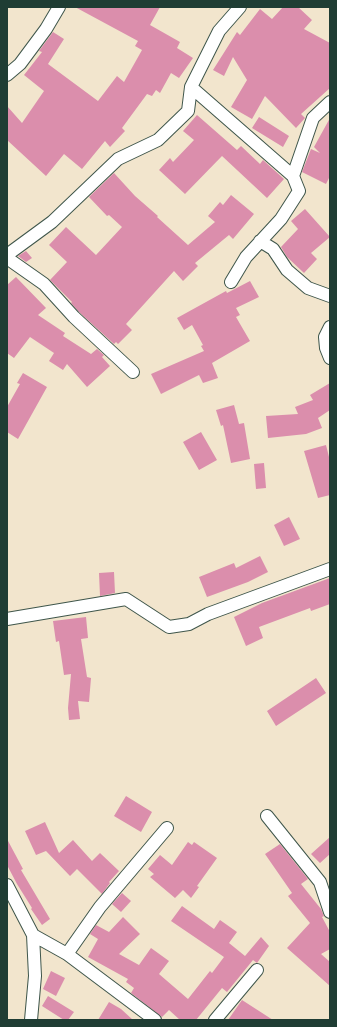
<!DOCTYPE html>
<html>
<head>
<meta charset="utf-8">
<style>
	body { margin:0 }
	#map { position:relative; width:337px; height:1027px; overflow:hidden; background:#f2e5cd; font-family:Mynerve,sans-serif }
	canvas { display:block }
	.frame { position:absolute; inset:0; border:8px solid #1f3d34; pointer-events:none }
</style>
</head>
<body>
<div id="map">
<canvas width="337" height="1027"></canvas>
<div class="frame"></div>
</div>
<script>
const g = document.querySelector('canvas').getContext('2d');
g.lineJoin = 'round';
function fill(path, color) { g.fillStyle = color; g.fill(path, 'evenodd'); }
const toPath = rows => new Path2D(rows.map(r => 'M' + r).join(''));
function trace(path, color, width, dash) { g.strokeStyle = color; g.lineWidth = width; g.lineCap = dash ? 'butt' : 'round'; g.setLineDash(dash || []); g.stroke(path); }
fill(toPath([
	[75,7,160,7,150,25,180,42,177,48,193,58,179,78,171,73,160,93,156,90,152,96,147,94,122,128,125,131,110,147,105,141,82,169,64,154,46,176,7,140,7,106,22,123,44,91,24,75,42,52,39,51,53,32,64,39,48,64,98,101,117,76,124,82,142,50,135,46,138,41],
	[283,7,298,7,312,20,304,29,330,43,330,88,301,114,305,118,296,128,265,96,252,119,231,107,247,80,233,57,224,76,213,70,237,32,240,35,260,9,272,19],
	[197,115,237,150,241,146,260,164,263,160,284,179,267,198,222,156,185,194,159,170,170,158,173,162,194,140,183,131],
	[259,117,289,136,283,147,252,128],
	[330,118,330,176,326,184,302,172,311,149,320,153,314,147],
	[114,173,135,196,158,216,157,217,188,245,215,222,208,216,220,202,223,205,231,195,254,214,233,239,229,235,195,263,198,266,183,281,174,271,126,324,132,330,118,344,116,342,114,344,79,312,71,303,72,302,50,280,67,262,49,245,66,227,96,255,122,227,109,215,107,216,89,197],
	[305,209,330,237,311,253,317,259,304,273,287,257,281,247,298,229,291,221],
	[26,251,32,258,26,262,18,256],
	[16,277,46,308,38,315,65,333,63,336,91,354,97,349,104,355,102,357,110,366,87,387,67,364,63,370,49,361,54,353,30,337,14,358,7,353,7,285],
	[250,281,259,297,236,308,240,315,236,317,250,341,212,363,218,378,203,383,199,375,161,394,151,374,204,351,201,346,203,345,192,325,184,330,177,318,226,291,227,293],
	[23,373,47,387,18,439,7,432,7,407,20,384,17,383],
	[330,383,330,410,318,418,322,428,306,434,268,438,266,416,298,414,295,407,313,400,310,395],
	[234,405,239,424,244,423,250,459,231,463,223,425,221,426,216,410],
	[201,432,217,460,199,470,183,442],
	[326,445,330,461,330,495,318,498,304,451],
	[264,463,266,488,256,489,254,464],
	[289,517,300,539,284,546,274,525],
	[260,556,268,572,248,582,207,597,199,577,234,563,236,568],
	[114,572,115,593,100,596,99,573],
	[330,578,330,604,311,611,310,608,259,627,263,638,246,646,234,617,262,603],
	[86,617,88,638,81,639,87,677,91,678,89,702,78,701,80,719,69,720,68,708,71,674,64,675,59,641,56,642,53,621],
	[316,678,326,693,276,726,267,711],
	[126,796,152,812,141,832,114,816],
	[45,822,59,853,73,840,92,861,100,853,119,871,109,882,110,883,102,894,77,869,70,876,46,851,36,855,25,831],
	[330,837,330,854,320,863,311,854],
	[7,839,23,869,21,870,50,919,42,925,31,909,32,908,17,884,7,865],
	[188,842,192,845,194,842,217,858,197,886,199,887,191,898,183,890,175,898,150,877,154,874,148,869,160,855,172,865],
	[280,844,308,879,301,884,321,909,324,916,322,917,330,932,330,949,321,954,330,962,330,986,287,948,310,923,288,896,292,893,265,854],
	[122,893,131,901,121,912,112,904],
	[182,906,214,929,220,920,237,932,229,943,245,956,261,937,269,946,257,963,253,960,227,992,222,988,196,1020,180,1020,169,1010,162,1017,131,993,134,988,126,982,128,979,88,957,98,939,90,934,96,925,109,932,123,917,140,934,119,954,139,965,151,948,169,961,159,974,188,999,210,971,212,973,224,957,171,921],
	[51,971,65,978,56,996,43,989],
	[48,996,74,1012,68,1020,64,1020,42,1006],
	[242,1000,273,1020,228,1020],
	[109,1002,121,1009,133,1020,98,1020]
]), '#db8eac');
const minor = toPath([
	[7,75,20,64,46,29,59,7],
	[191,87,293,176],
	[260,241,273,249,287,270,308,288,330,296],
	[7,255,52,222,118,159,158,140,188,111,191,87,219,31,240,7],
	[7,258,44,284,74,317,133,372],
	[231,282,246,257,281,219,299,191,293,176,313,118,330,102],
	[330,327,325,337,326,348,330,358],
	[7,619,126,599,169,627,189,624,208,614,330,569],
	[267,816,320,882,330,912],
	[7,885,33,935,35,976,31,1020],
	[33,935,67,954,155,1020],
	[67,954,100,907,167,828],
	[215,1020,257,970]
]);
trace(minor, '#3f564b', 14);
trace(minor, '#fff', 12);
</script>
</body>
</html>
